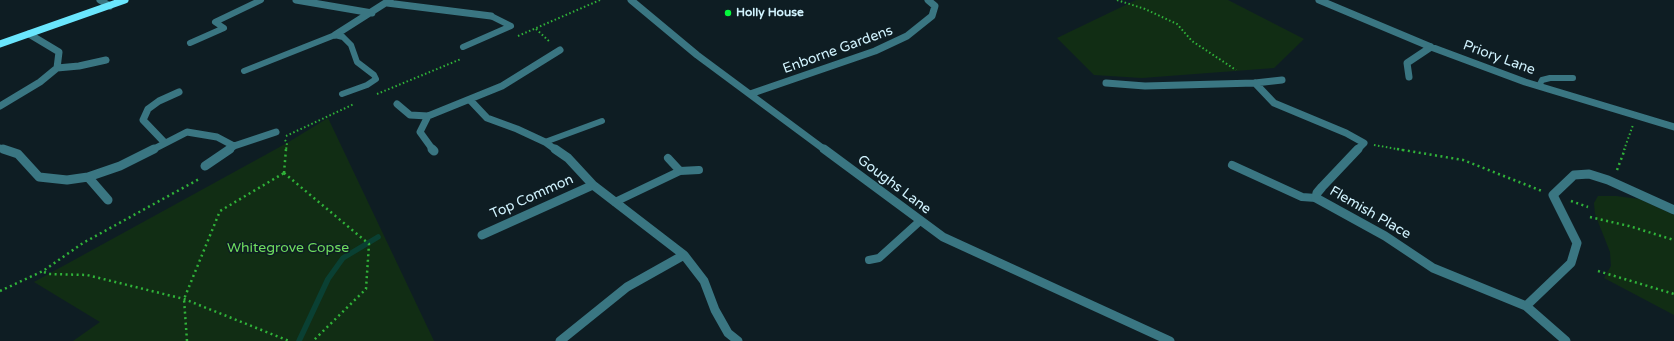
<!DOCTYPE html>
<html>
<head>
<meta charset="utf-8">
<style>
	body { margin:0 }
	canvas { display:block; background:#0e1d23 }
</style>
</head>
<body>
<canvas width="1674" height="341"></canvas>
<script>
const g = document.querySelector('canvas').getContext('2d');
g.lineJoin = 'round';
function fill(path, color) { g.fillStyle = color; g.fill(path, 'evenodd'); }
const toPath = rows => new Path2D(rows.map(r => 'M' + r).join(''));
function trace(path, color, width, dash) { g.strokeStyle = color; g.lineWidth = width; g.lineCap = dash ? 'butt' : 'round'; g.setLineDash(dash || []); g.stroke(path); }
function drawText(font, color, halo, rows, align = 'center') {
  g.font = font + ' "Varela Round",sans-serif'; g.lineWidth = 3; g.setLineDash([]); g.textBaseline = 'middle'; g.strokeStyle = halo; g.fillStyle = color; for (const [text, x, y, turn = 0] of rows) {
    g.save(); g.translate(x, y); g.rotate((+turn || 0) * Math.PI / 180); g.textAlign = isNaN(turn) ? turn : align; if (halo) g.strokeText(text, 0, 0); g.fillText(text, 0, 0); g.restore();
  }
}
fill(toPath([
	[1136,0,1228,0,1304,39,1274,68,1142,78,1094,75,1057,38],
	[328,118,434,341,73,341,100,322,34,282,287,143],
	[1598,196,1616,196,1639,199,1674,215,1674,315,1604,278,1611,266,1610,252,1595,214,1594,203]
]), '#112d14');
trace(toPath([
	[299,341,328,279,343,258,378,237]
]), '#0a4033', 5.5);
trace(toPath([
	[1117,0,1145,9,1177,24,1192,41,1236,70],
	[536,29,550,42],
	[518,36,600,0],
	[377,94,461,59],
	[286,136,354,104],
	[285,140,287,143,286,150],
	[1374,145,1403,150],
	[1624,150,1633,125]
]), '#30b339', 2, [1.5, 2.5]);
trace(toPath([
	[1397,149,1463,160,1542,191],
	[1617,170,1625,149],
	[284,173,369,244,366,289,313,341],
	[284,173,286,149],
	[1571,201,1588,207],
	[1590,217,1629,226,1674,240],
	[1598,271,1674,294],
	[44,272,49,274,87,275,184,299,289,341],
	[0,291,43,271,83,243,201,178],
	[187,341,184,299,220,211,284,173]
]), '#30b339', 2.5, [2, 3.5]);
trace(toPath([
	[190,43,224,28,215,22,261,0],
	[463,47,511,26,491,16],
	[244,71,335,35,343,37,351,45,357,62,374,75,376,79,367,85,342,94],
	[1539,86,1542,80,1550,78,1573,78],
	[545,142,602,121]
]), '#3a7682', 6);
trace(toPath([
	[668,158,680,171],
	[1232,165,1302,197,1316,198],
	[615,202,680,171,699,170],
	[869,260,879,258,920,221]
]), '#3a7682', 8);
trace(toPath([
	[100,0,110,6],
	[296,0,372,13],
	[631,0,697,55,825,150],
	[1319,0,1431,47,1525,82,1674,127],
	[387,3,491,16],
	[335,35,390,0],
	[57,68,79,66,106,60],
	[1409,77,1407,63,1431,47],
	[1106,83,1145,86,1255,83,1282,80],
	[1255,83,1274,103,1346,133,1364,143,1357,150],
	[750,94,875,51,907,36,932,16,935,6,928,0],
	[470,100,487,118,517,129,545,142,556,150],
	[397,104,410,115,428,116,502,86,560,50],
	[0,106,40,82,57,68,59,52,29,34],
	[428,116,420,132,433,150],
	[165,143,143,120,148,109,159,101,179,92],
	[0,148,6,150],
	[152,150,187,132,217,137,234,146,276,132],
	[228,150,234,146]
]), '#3a7682', 7);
trace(toPath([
	[3,149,18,154,39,177,67,180,88,177,120,166,154,149],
	[432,149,434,151],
	[555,149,568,158,593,185,684,255,704,281,715,310,728,333,738,341],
	[824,149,943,237,1170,341],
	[1358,149,1322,187,1317,193,1316,198,1385,236,1433,268,1526,306,1566,341],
	[205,166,230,149],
	[88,177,108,200],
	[482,235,593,185],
	[1526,306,1571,263,1577,243,1553,195,1574,175,1589,174,1608,180,1674,210],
	[560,341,627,287,684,255]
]), '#3a7682', 9);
trace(toPath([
	[0,44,125,0]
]), '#6ae6fd', 7);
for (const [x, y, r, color] of [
	[728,13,4,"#04f83b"]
]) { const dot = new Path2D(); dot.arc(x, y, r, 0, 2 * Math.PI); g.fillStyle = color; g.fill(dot); trace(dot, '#0e1d23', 1.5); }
drawText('bold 12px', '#d1f3fe', '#0e1d23', [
	["Holly House",736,13]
], 'left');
drawText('14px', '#d1f3fe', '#0e1d23', [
	["Enborne Gardens",838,50,-20],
	["Priory Lane",1499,58,20],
	["Goughs Lane",894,185,37],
	["Top Common",532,197,-24],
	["Flemish Place",1370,213,30]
]);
drawText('14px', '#6edd5e', '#0e1d23', [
	["Whitegrove Copse",288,248]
]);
</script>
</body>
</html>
